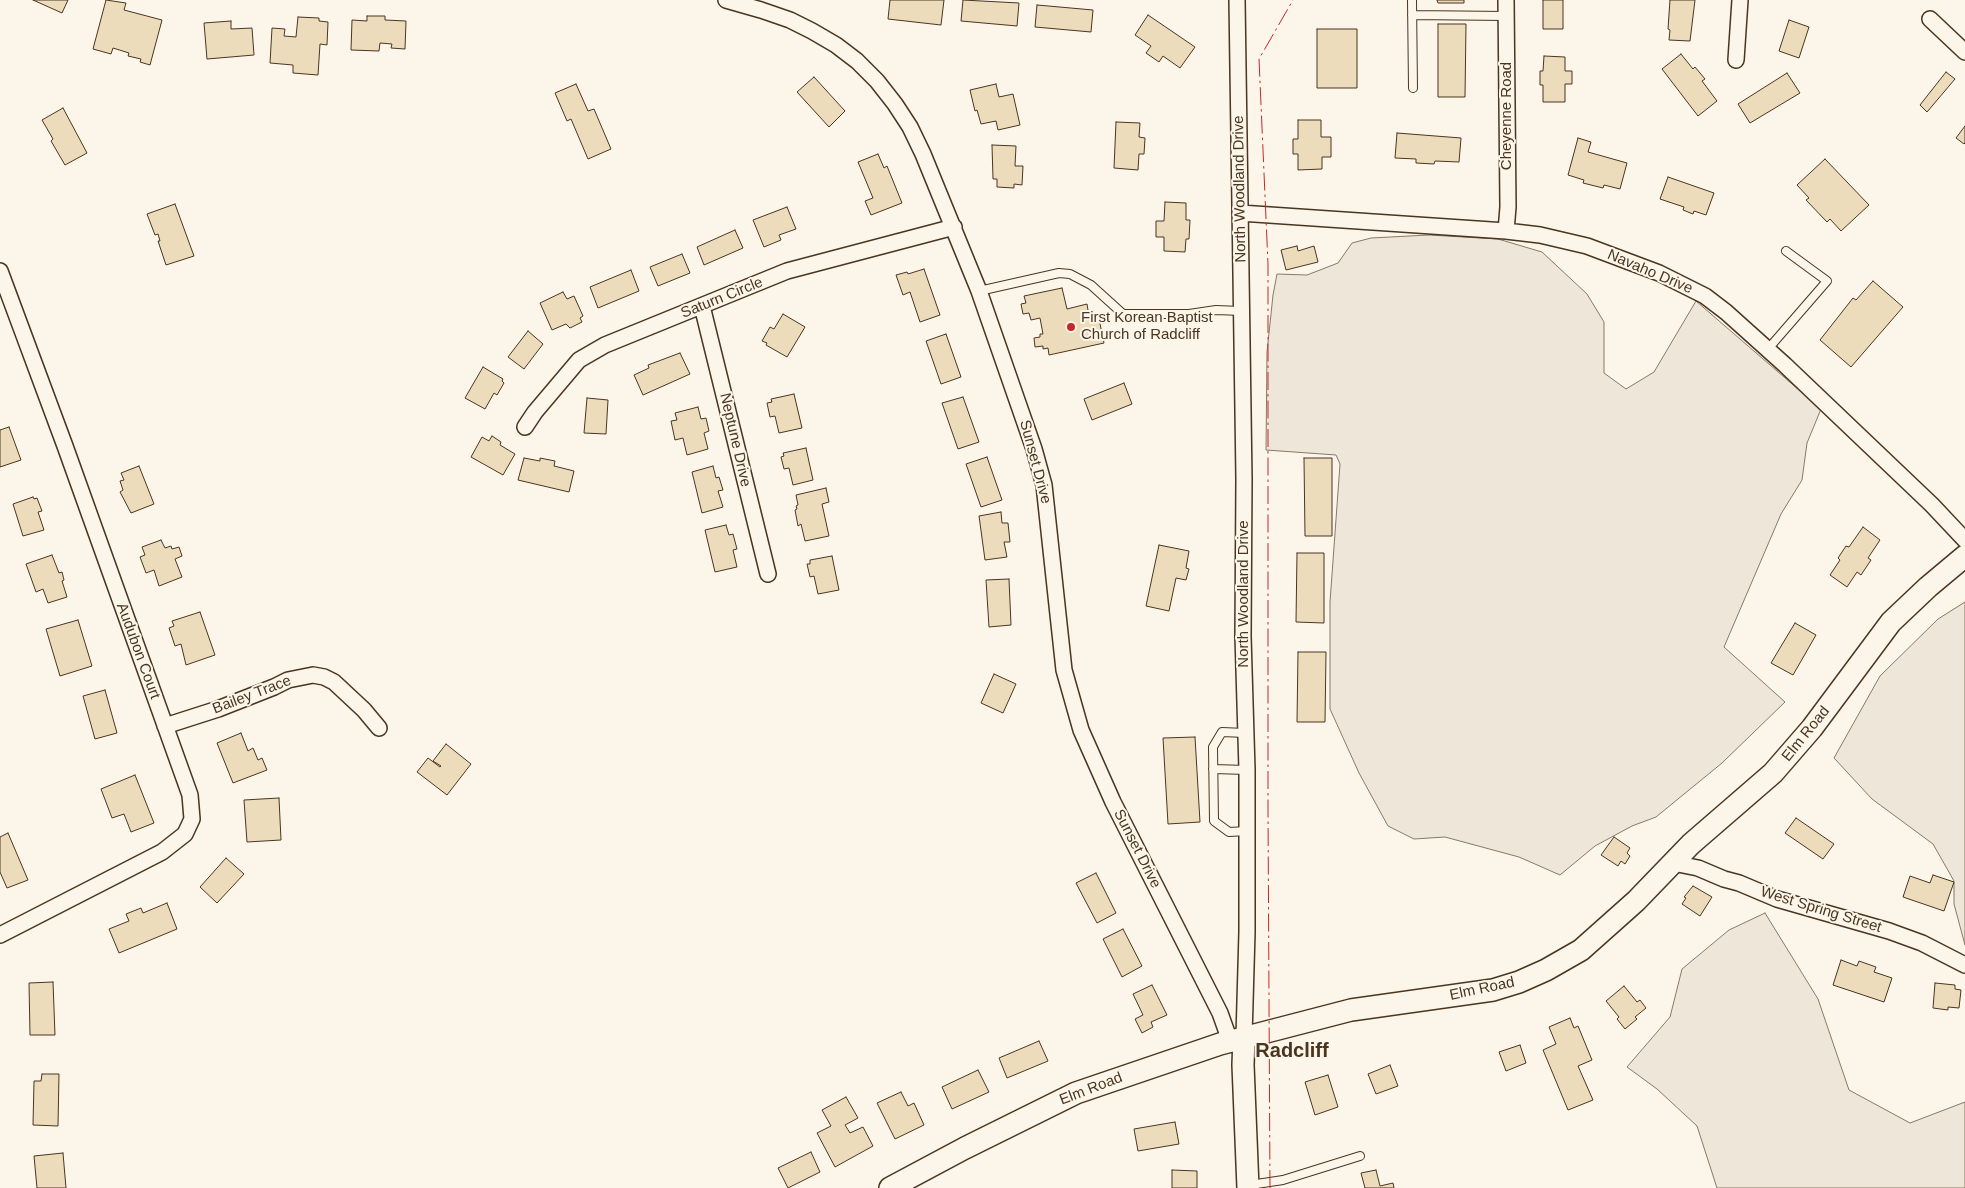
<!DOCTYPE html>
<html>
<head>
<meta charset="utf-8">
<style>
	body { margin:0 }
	canvas { display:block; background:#fbf6e9 }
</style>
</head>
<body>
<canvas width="1965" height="1188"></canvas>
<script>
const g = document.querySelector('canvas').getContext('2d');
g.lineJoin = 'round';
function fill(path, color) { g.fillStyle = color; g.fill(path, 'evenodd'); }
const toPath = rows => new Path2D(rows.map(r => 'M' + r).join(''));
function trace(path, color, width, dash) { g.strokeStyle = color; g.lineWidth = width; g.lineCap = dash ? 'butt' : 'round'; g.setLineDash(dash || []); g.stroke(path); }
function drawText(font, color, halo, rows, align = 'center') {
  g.font = font + ' Arial,sans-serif'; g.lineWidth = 4; g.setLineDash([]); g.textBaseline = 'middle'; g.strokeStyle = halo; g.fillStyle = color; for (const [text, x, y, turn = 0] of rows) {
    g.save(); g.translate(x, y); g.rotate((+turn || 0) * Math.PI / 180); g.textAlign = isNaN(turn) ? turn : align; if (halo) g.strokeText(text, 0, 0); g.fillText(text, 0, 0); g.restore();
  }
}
const green = toPath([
	[1429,235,1498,239,1542,252,1587,294,1604,322,1604,373,1626,389,1654,372,1696,301,1821,409,1807,443,1802,480,1781,514,1724,647,1785,702,1722,763,1656,817,1632,826,1595,846,1560,875,1519,857,1445,837,1414,839,1388,826,1359,773,1330,709,1330,602,1340,464,1336,455,1266,450,1267,352,1273,295,1277,274,1307,275,1338,263,1352,243,1371,238,1429,235],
	[1965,602,1965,945,1954,904,1954,881,1933,844,1872,799,1834,758,1880,676,1938,619,1965,602],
	[1765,913,1818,999,1849,1090,1910,1123,1965,1102,1965,1188,1717,1188,1697,1126,1657,1089,1627,1067,1670,1017,1682,969,1729,930,1765,913]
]);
fill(green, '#ede6d9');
trace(green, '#887966', 1);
const building = toPath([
	[33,0,68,0,62,13,33,0],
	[106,0,126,3,124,10,162,20,150,65,140,62,141,59,128,56,129,53,113,48,111,54,93,49,106,0],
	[890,0,944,0,941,25,888,19,890,0],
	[963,0,1019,3,1017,26,961,21,963,0],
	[1437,0,1464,0,1464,3,1438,3,1437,0],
	[1543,0,1563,0,1563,29,1543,29,1543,0],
	[1670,0,1695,0,1690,41,1669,40,1670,30,1668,29,1670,0],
	[1037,5,1093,10,1091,32,1035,27,1037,5],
	[1148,15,1195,47,1180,68,1163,56,1159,62,1146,53,1151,46,1135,35,1148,15],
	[367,16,385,16,385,20,406,21,405,49,391,48,392,44,380,43,379,51,351,50,352,20,367,21,367,16],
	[298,17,319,18,319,21,328,22,327,45,320,44,318,75,293,73,293,65,270,63,272,28,285,29,284,36,296,37,298,17],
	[1789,20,1809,27,1799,58,1779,51,1789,20],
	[231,21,231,29,252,28,254,55,207,59,204,23,231,21],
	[1438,24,1466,24,1465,97,1438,97,1438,24],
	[1317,29,1357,29,1357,88,1317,88,1317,29],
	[1681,54,1693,69,1695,67,1705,79,1702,81,1717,101,1698,116,1662,69,1681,54],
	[1544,56,1565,57,1565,71,1572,71,1572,84,1565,84,1565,102,1543,102,1543,85,1540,85,1540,71,1543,71,1544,56],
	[1946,72,1955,79,1927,112,1920,105,1946,72],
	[1787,73,1800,93,1750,123,1738,104,1787,73],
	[814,77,845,111,829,127,797,92,814,77],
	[576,84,588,111,594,109,611,149,588,159,571,119,567,121,555,93,576,84],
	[996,84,999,97,1013,94,1020,125,998,130,996,121,981,124,977,110,975,111,970,90,996,84],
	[63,108,87,153,65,165,51,141,53,139,42,120,63,108],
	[1298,120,1321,120,1321,137,1331,137,1331,157,1322,157,1322,169,1298,170,1298,154,1293,154,1293,139,1298,139,1298,120],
	[1116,122,1140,123,1139,137,1145,138,1144,154,1139,154,1138,170,1114,168,1116,122],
	[1965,126,1965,143,1964,144,1956,138,1965,126],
	[1397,133,1461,138,1459,162,1435,161,1434,164,1416,163,1416,159,1395,158,1397,133],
	[1578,138,1591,142,1588,152,1627,163,1620,189,1604,185,1603,188,1583,183,1584,180,1568,175,1578,138],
	[992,145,1016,146,1015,166,1023,166,1022,185,1014,184,1014,188,997,187,997,179,993,179,992,145],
	[878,154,884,168,887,166,902,203,871,215,865,201,873,198,858,162,878,154],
	[1825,159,1869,205,1841,231,1830,219,1827,222,1806,200,1809,198,1797,185,1825,159],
	[1668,177,1714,193,1706,215,1694,211,1693,214,1683,210,1684,207,1660,199,1668,177],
	[1165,202,1186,203,1186,220,1190,220,1189,239,1186,239,1185,252,1164,251,1164,237,1156,237,1156,221,1164,221,1165,202],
	[175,204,194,256,166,265,158,241,160,241,158,234,155,235,147,214,175,204],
	[787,207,796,229,779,235,781,240,764,247,753,220,787,207],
	[735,230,743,248,704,265,697,247,735,230],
	[1297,246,1298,251,1314,246,1318,262,1286,270,1281,250,1297,246],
	[682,254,690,273,658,286,650,267,682,254],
	[924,269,940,315,920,322,910,292,903,295,896,275,907,272,908,274,924,269],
	[631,270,639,291,598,308,590,287,631,270],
	[1873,281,1903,307,1851,367,1820,340,1853,298,1856,300,1873,281],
	[1062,288,1067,309,1087,304,1089,316,1098,314,1104,343,1049,355,1048,348,1043,349,1043,346,1035,347,1034,338,1040,337,1040,334,1043,334,1040,318,1031,320,1029,313,1023,314,1021,304,1026,303,1024,296,1062,288],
	[563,292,567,299,574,296,583,316,580,318,582,322,570,328,566,324,552,330,540,303,563,292],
	[783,314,805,327,787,357,766,345,767,343,762,341,770,327,774,329,783,314],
	[528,331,543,344,524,369,508,357,528,331],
	[946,334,961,377,941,384,926,341,946,334],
	[680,353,690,374,643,395,634,375,649,368,648,365,680,353],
	[483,367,503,379,502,381,504,383,497,395,494,393,485,409,465,398,483,367],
	[1124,383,1132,404,1092,420,1084,399,1124,383],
	[794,394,802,428,779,433,775,416,770,417,767,403,772,402,771,399,794,394],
	[963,397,979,442,958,449,942,403,963,397],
	[587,398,608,400,606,434,584,433,587,398],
	[698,407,701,419,706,418,709,431,704,433,708,449,687,455,683,438,675,440,671,421,677,420,675,413,698,407],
	[9,427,21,460,0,467,0,430,9,427],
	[492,436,501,442,500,445,515,454,503,475,471,457,482,437,489,441,492,436],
	[806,448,813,480,793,485,789,468,784,469,781,457,784,456,783,453,806,448],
	[987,457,1002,500,981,507,966,464,987,457],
	[524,458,540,461,540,458,555,461,554,466,574,471,569,492,518,480,524,458],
	[1304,458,1332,458,1332,536,1305,536,1304,458],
	[139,466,154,504,131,513,120,492,123,490,120,481,124,480,121,473,139,466],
	[713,466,716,478,719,477,723,490,718,491,723,507,702,513,692,472,713,466],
	[826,488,829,502,822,504,829,536,805,541,801,524,798,526,795,510,797,509,796,506,798,505,796,495,826,488],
	[33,497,34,499,37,498,42,511,38,512,44,530,23,536,13,504,33,497],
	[1001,512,1002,523,1008,523,1010,542,1004,542,1007,557,985,560,979,516,1001,512],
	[726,525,729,535,733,534,737,549,733,550,737,567,715,572,705,530,726,525],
	[1863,527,1880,540,1868,558,1871,560,1861,575,1857,572,1847,587,1830,575,1840,560,1838,558,1846,546,1849,547,1863,527],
	[161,540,165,548,171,546,172,549,179,547,182,556,175,559,182,577,159,586,154,570,146,573,140,557,145,555,142,547,161,540],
	[1159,545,1189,551,1186,568,1189,569,1186,580,1176,578,1169,611,1146,606,1159,545],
	[1297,553,1324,553,1324,623,1296,622,1297,553],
	[52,555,59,573,62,572,64,580,62,581,67,597,48,603,43,589,36,592,26,564,52,555],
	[832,556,839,590,818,594,814,576,810,577,807,564,810,564,810,560,832,556],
	[1009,579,1011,625,989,627,986,580,1009,579],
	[200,612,215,655,186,665,181,644,175,646,169,628,174,626,172,621,200,612],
	[78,620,92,666,60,676,46,629,78,620],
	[1795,623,1816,635,1793,675,1771,663,1795,623],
	[1298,652,1326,652,1325,722,1297,722,1298,652],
	[994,674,1016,684,1003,713,981,703,994,674],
	[105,690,117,733,95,739,83,696,105,690],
	[241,733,248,751,253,748,258,760,262,758,267,770,233,783,217,743,241,733],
	[1195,737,1200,822,1168,824,1163,738,1195,737],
	[446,744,471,764,447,795,417,772,428,758,440,767,441,766,433,761,446,744],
	[135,775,154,823,131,832,124,814,112,818,101,789,135,775],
	[279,798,281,840,247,842,244,800,279,798],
	[1796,818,1834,844,1823,859,1785,833,1796,818],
	[8,833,28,880,7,888,0,872,0,837,8,833],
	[1614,837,1630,848,1627,853,1630,856,1625,864,1621,861,1618,866,1601,855,1614,837],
	[226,858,244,874,217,903,200,887,226,858],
	[1096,873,1116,913,1097,923,1076,883,1096,873],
	[1933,875,1954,882,1944,911,1903,897,1910,876,1930,883,1933,875],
	[1693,886,1712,897,1700,916,1682,904,1686,898,1684,897,1693,886],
	[167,903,177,929,119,953,109,929,129,921,126,914,141,908,143,913,167,903],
	[1123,929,1142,966,1122,977,1103,939,1123,929],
	[1841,960,1857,966,1859,961,1876,967,1874,972,1892,978,1884,1002,1833,985,1841,960],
	[53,982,55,1035,30,1035,29,983,53,982],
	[1935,983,1955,985,1955,989,1961,990,1959,1008,1948,1007,1948,1010,1933,1008,1935,983],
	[1152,985,1167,1015,1151,1022,1153,1027,1142,1033,1135,1019,1143,1015,1133,994,1152,985],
	[1624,986,1637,1002,1640,1000,1646,1008,1635,1017,1637,1019,1625,1029,1617,1019,1619,1017,1606,1001,1624,986],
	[1570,1018,1574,1028,1578,1026,1592,1060,1578,1066,1593,1100,1568,1110,1543,1050,1556,1044,1549,1027,1570,1018],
	[1039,1041,1048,1061,1007,1078,999,1058,1039,1041],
	[1520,1045,1526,1063,1506,1071,1499,1052,1520,1045],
	[1390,1065,1398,1086,1376,1094,1368,1074,1390,1065],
	[978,1070,989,1092,952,1109,942,1087,978,1070],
	[42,1074,59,1074,58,1126,33,1125,34,1081,41,1081,42,1074],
	[1328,1075,1338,1107,1315,1115,1305,1082,1328,1075],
	[901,1092,908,1106,914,1103,924,1125,895,1139,877,1103,901,1092],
	[846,1097,858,1118,845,1125,850,1133,863,1127,873,1146,835,1167,817,1133,831,1126,822,1110,846,1097],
	[1175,1122,1179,1144,1138,1151,1134,1129,1175,1122],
	[811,1152,820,1172,788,1188,778,1168,811,1152],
	[63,1153,66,1188,37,1188,34,1156,63,1153],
	[1172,1170,1197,1171,1197,1188,1172,1188,1172,1170],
	[1376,1170,1380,1186,1393,1183,1394,1188,1365,1188,1361,1173,1376,1170]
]);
fill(building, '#ecdcbc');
trace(building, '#4a3520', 1);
const lane = toPath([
	[1412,0,1413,88],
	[1412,15,1506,16],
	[979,291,1059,273,1070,274,1091,285,1123,314,1189,314,1216,310,1241,311],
	[1768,349,1827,281,1786,251],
	[1245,733,1222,732,1213,747,1214,821,1229,832,1247,831],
	[1213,769,1247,770],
	[1250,1185,1283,1180,1360,1156]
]);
const street = toPath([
	[726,0,761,10,790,20,812,31,836,45,857,61,877,81,895,104,910,127,923,154,979,291,1034,449,1044,485,1064,670,1081,730,1113,802,1220,1013,1230,1041],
	[1237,0,1244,479,1243,636,1247,770,1247,932,1244,1037],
	[1506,0,1508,207,1506,231],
	[1930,19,1965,52],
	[1736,60,1740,0],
	[1240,213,1506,231,1540,235,1587,246,1659,273,1705,296,1726,312,1785,365,1932,505,1965,540],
	[0,271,65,446,190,795,192,819,185,834,162,852,0,935],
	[702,306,768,574],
	[525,427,535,412,579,360,605,345,787,271,954,227],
	[165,726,218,709,274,687,288,680,313,675,324,677,334,682,364,710,379,728],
	[1673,863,1698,868,1724,879,1739,883,1777,899,1889,931,1922,943,1965,965]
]);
const secondary = toPath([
	[1244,1037,1243,1065,1248,1188],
	[890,1188,965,1148,1076,1093,1220,1044,1351,1010,1493,990,1519,982,1546,970,1581,950,1636,901,1691,844,1773,773,1812,728,1891,622,1928,587,1965,556]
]);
trace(lane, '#4a3520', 10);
trace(street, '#4a3520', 18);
trace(secondary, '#4a3520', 24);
trace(lane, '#fbf6e9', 8);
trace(street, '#fbf6e9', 15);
trace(secondary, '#fbf6e9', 21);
trace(toPath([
	[1270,1188,1268,808,1268,264,1259,59,1293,0]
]), '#c62828', 1, [18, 4, 2.5, 4]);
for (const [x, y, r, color] of [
	[1071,327,5,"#c62828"]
]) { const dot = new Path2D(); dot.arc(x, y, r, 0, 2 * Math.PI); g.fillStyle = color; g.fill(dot); trace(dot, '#fbf6e9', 2); }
drawText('15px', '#4a3520', '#fbf6e9', [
	["Cheyenne Road",1507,116,-90],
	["North Woodland Drive",1240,189,-91],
	["Navaho Drive",1650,272,23],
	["Saturn Circle",722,298,-22],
	["Neptune Drive",735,440,77],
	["Sunset Drive",1035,462,75],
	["North Woodland Drive",1244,594,-90],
	["Audubon Court",138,651,70],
	["Bailey Trace",252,695,-21],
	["Elm Road",1806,734,-51],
	["Sunset Drive",1137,849,63],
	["West Spring Street",1821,910,17],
	["Elm Road",1482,989,-12],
	["Elm Road",1091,1089,-21]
]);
drawText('15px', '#4a3520', '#fbf6e9', [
	["First Korean Baptist",1081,318],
	["Church of Radcliff",1081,335]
], 'left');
drawText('bold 20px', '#4a3520', '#fbf6e9', [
	["Radcliff",1292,1051]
]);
</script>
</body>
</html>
